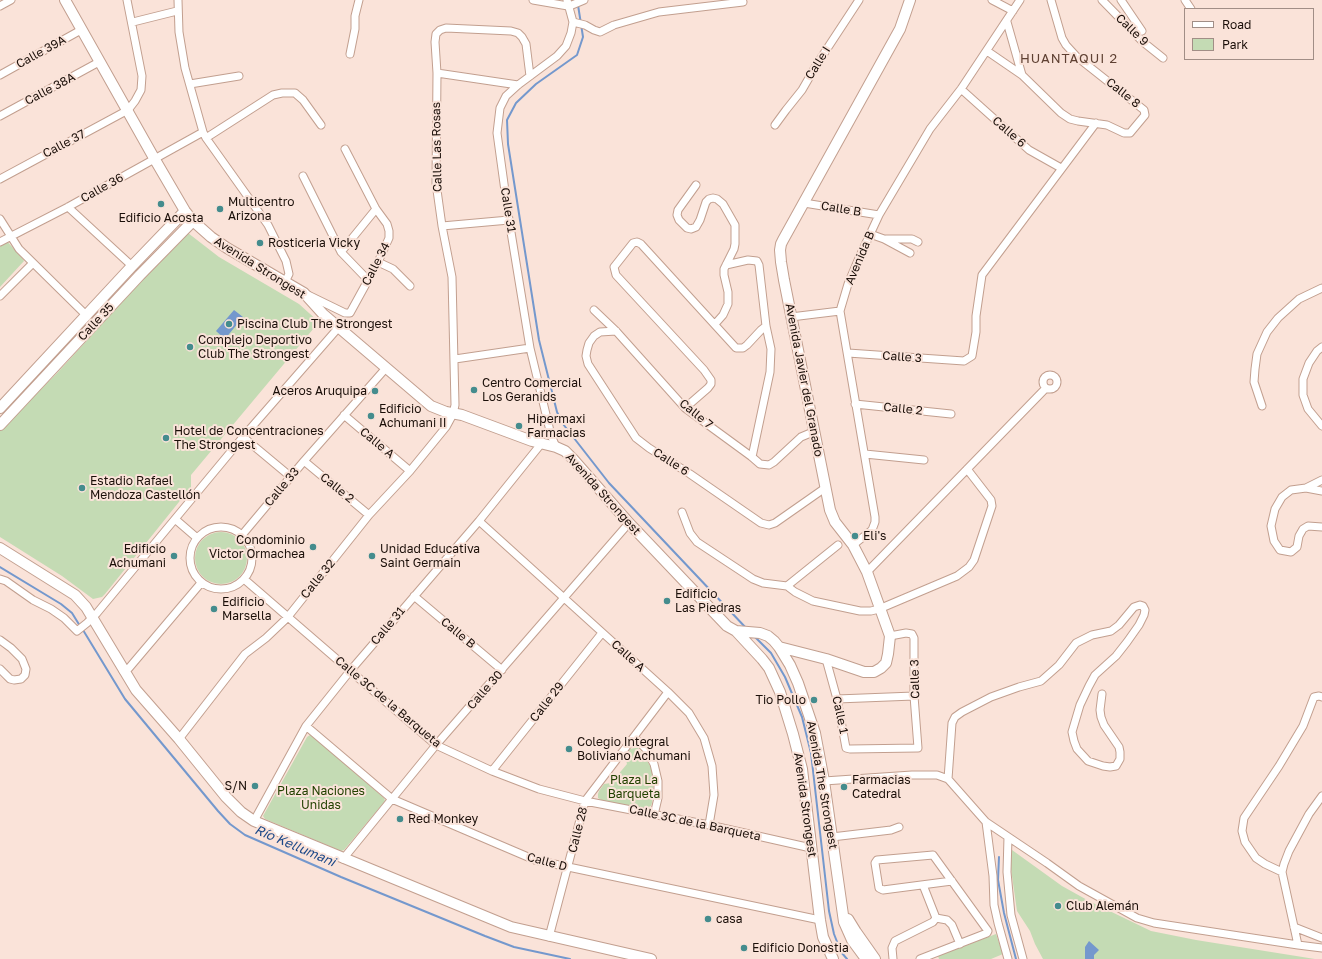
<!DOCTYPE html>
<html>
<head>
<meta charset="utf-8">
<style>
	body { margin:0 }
	#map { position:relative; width:1322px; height:959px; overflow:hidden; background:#fae3d9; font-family:"Golos Text",sans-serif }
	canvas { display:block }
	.legend { position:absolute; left:1184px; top:8px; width:130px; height:52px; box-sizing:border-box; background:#fae3d9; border:1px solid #a18e86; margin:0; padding:5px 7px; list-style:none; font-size:12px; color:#1b0f09 }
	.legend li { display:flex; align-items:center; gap:8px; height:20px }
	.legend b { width:20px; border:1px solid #a18e86 }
</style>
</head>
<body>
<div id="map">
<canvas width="1322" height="959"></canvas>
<ul class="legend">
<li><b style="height:5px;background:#fff"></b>Road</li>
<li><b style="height:11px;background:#c4dbb4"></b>Park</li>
</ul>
</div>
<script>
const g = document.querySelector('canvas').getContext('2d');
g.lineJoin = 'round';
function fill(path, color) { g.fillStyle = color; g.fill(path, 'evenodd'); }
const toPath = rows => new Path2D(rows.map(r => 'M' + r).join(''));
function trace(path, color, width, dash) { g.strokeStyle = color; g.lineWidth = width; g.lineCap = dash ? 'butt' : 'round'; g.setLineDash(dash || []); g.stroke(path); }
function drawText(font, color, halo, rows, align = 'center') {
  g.font = font + ' "Golos Text",sans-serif'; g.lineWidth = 4; g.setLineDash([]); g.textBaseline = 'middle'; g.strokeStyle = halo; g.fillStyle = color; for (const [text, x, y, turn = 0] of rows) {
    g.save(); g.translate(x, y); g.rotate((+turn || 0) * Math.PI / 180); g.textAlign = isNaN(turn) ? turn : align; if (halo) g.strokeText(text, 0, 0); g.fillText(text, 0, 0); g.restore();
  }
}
fill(toPath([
	[188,233,219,257,299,304,319,322,191,475,191,487,105,594,102,597,93,599,62,576,0,537,0,431,58,372,146,276],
	[5,239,23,259,24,261,0,287,0,242],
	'195 558a26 26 0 1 1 52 0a26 26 0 1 1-52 0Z',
	[310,735,313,736,384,798,385,801,344,850,341,851,265,819,263,816,307,737],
	[635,748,638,748,645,757,652,769,654,780,652,803,651,806,643,810,603,801,598,798,598,794,599,791,604,784,611,783,627,764,625,756,630,749],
	[1012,850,1062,886,1089,901,1151,931,1196,940,1315,959,1043,959,1035,944,1030,931,1017,911,1009,855],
	[996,934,1003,954,991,959,939,959,938,956]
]), '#c4dbb4');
fill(toPath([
	[234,310,243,317,225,339,216,331],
	[1089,941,1099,950,1094,955,1094,959,1085,959,1085,947]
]), '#7498cd');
trace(toPath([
	[578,5,583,37,577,55,536,84,516,103,507,120,508,144,539,340,557,412,563,424,609,483,747,629],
	[0,567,61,604,72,613,80,626],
	[83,630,125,699,218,811,230,824,245,835,341,877,485,936,514,947,570,959],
	[754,636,771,653,785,677,802,717,811,753,829,911,834,934,841,952,847,959],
	[999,857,998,880,1004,913,1016,959]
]), '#7498cd', 2);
const street = toPath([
	[178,0,179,32,185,68,203,132,206,138,268,225,286,261,289,274,285,282],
	[533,0,568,6,572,5,584,0],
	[992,0,1013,11],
	[1102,0,1143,42,1163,58],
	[1121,0,1142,31],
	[1185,0,1191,9],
	[0,6,11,0],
	[133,22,177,11],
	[573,22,585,25,594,30,600,32,614,25,659,12,743,2],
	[1007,22,1022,75],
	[987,51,1022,75,1061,113,1070,119,1078,121,1107,125,1124,133,1130,133,1145,115,1144,110,1077,57,1066,45,1062,38,1051,0],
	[350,54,355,29,355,16,359,0],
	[437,73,518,85],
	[0,75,81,30],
	[190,84,239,76],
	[961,89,1029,150,1061,168],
	[0,116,99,62],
	[775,125,786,110,802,90,817,64,859,0],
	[206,138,273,95,282,93,295,93,303,100,321,125],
	[303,176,341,252,368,280],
	[0,179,128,110,135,101,141,90,142,76,127,0],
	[696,185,678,210,677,215,679,220,687,228,691,229,696,227,700,220,706,202,709,199,713,198,717,199,723,204,735,225,735,244,734,249,724,269,724,275,728,292,728,304,723,315,715,324],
	[804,203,879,215],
	[68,207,132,266],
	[0,219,19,249,86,315],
	[442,226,509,220],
	[870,234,884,239,910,253],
	[886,239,912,239,918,242],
	[0,242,68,207,203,132],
	[341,252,376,209],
	[378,262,393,269,410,286],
	[726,265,748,260,757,261,759,265,766,326,771,349,770,372,752,457],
	[308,295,345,313,350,313,378,262,389,238,389,231,387,224,376,209,345,149],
	[0,296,33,263],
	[594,310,616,331,685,408,752,457,760,464,769,465,774,462,801,437,813,432],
	[791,317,840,311],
	[616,331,600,332,594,336,589,343,587,350,586,356,588,364,636,438,649,448,690,474,761,523,769,525,775,523,825,488],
	[1322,347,1317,351,1309,363,1303,379,1303,395,1308,409,1322,426],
	[848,353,964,361,972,356,976,332,976,316,982,275,1096,123],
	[455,359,530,348],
	'1043 382a7 7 0 1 1 14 0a7 7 0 1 1-14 0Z',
	[855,404,951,414],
	[1262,406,1254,382,1255,369,1257,354,1267,332,1278,318,1299,299,1322,288],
	[685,408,708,388,711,384,711,380,704,370,616,275,614,267,633,243,637,242,641,244,736,348,743,348,747,345,761,330,766,326],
	[344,415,410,471],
	[243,437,291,477],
	[556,447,551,435,530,348,509,220,497,133,500,108,506,96,518,85,557,56,566,46,571,33,573,22,567,0],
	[865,454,924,460],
	[304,461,369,515],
	[1322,480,1306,488,1291,490,1282,497,1275,509,1271,526,1274,541,1280,550,1291,552,1297,547,1299,536,1303,529,1308,526,1322,527],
	[1306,488,1322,491],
	[682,512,690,533,697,542,753,579,763,583,787,586,795,592,813,601,860,611,871,611,879,609,957,576,969,567,974,560,992,506,991,500,967,469],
	[175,519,197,538],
	[479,521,668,692,689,713,704,738,712,766,714,795,709,825],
	'190 558a31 31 0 1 1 62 0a31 31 0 1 1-62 0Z',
	[242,535,304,461,386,368],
	[853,545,872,530,875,522,875,517,840,311,848,284,859,258,879,215,930,129,961,89,1020,0],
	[867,572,1046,388],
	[0,579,6,581,33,600,51,609,64,618,77,631,87,623,97,613,243,437,339,327],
	[244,579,436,745,492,771,539,789,585,801,709,825,811,848],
	[787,586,838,545],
	[414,596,502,670],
	[0,640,11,648,22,659,26,669,25,675,21,679,14,680,10,679,0,669],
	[826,659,837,699,846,748,850,749,918,748,914,696,914,638,912,634,906,633,890,636],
	[123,671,129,668,201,583],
	[837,699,914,696],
	[306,726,392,799,535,860,820,920],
	[634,737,646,749,654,764,658,781,658,798,654,815],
	[179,739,245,654,266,638,287,618,369,515,410,471,446,427,453,414,455,405,452,277,442,226,436,183,437,73,435,42,436,34,440,30,446,28,511,31,518,33,522,37,526,44,530,76],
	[492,771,602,633],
	[948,779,952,723,955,717,962,712,991,697,1019,687,1041,681,1059,665,1076,643,1092,635,1111,631,1119,625,1134,607,1140,605,1143,606,1145,610,1144,615,1139,625,1127,642,1116,656,1095,675,1089,686,1080,705,1072,732,1074,741,1077,749,1088,761,1103,766,1110,767,1116,766,1120,759,1120,752,1119,747,1104,725,1101,717,1100,710,1102,694],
	[824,781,912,775,937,775,948,779,986,822,1047,863,1079,886,1137,918,1154,923,1298,945,1322,948],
	[254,821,306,726,350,671,479,521,541,444],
	[986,822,993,876,994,905,998,923,1008,959],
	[832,837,891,830,899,827],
	[1008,837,1007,872,1011,915,1023,959],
	[343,859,436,745,629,523],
	[1282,872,1265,864,1256,858,1245,842,1242,831,1244,818,1279,766,1303,726,1314,697,1319,696,1322,697],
	[936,918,947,920,952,925,960,944],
	[1294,927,1322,938],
	[549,937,585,801,668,692],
	[1298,945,1282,872,1284,864,1289,851,1309,814,1322,796],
	[893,959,892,948,895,941,933,922,936,918,923,885],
	[920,959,987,933,988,931,933,855,877,860,875,863,879,888,883,890,952,881]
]);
const secondary = toPath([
	[65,0,154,158,185,211,193,221,211,237,227,248,304,293,323,314,431,406,446,412,462,415,532,441,556,447,565,451,573,459,629,523,727,626,736,631,762,659,769,668,780,692,793,734,802,769,820,920,823,937,833,959],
	[0,408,132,266,185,211],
	[0,425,140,275,193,221],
	[0,548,75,595,86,607,136,690,179,739,226,797,241,812,254,821,511,927,651,959],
	[736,631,760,633,768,636,774,641,779,647,790,665,798,683,815,733,824,781,844,922,852,940,866,959],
	[779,647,826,659,864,672,874,672,881,668,886,663,888,654,890,636,867,572,853,545,835,522,830,510,784,280,781,262,780,250,781,244,783,240,900,29,910,0],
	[848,919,856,932,875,959]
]);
trace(street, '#c29f8f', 9);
trace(secondary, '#c29f8f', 12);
trace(street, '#fff', 7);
trace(secondary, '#fff', 10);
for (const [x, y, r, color] of [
	[161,204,4,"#448c8d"],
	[220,209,4,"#448c8d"],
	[260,243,4,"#448c8d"],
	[229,324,4,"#448c8d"],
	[190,347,4,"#448c8d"],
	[474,390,4,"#448c8d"],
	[375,391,4,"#448c8d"],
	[371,416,4,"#448c8d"],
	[519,426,4,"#448c8d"],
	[166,438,4,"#448c8d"],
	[82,488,4,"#448c8d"],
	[855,536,4,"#448c8d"],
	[313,547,4,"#448c8d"],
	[174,556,4,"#448c8d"],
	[372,556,4,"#448c8d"],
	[667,601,4,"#448c8d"],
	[214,609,4,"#448c8d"],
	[814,700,4,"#448c8d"],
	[569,749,4,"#448c8d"],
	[255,786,4,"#448c8d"],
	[844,787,4,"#448c8d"],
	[400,819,4,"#448c8d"],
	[1058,906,4,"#448c8d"],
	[708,919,4,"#448c8d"],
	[744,948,4,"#448c8d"]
]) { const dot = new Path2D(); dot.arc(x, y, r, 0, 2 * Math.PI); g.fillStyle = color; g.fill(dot); trace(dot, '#fae3d9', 1.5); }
drawText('12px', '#1b0f09', '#fae3d9', [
	["Calle 9",1132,30,44],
	["Calle 39A",41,52,-29],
	["Calle I",818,63,-58],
	["Calle 38A",50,89,-28],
	["Calle 8",1123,93,39],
	["Calle 6",1009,132,41],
	["Calle 37",64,144,-28],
	["Calle Las Rosas",437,147,-91],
	["Calle 36",102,188,-29],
	["Calle B",841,209,9],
	["Calle 31",508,210,81],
	["Avenida B",860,258,-67],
	["Calle 34",376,264,-63],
	["Avenida Strongest",260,268,32],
	["Calle 35",96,322,-47],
	["Calle 3",902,357,4],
	["Avenida Javier del Granado",804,380,79],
	["Calle 2",903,409,6],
	["Calle 7",696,414,39],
	["Calle A",377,443,40],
	["Calle 6",671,462,33],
	["Calle 33",282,487,-50],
	["Calle 2",337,488,39],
	["Avenida Strongest",603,494,48],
	["Calle 32",318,579,-51],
	["Calle 31",388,626,-50],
	["Calle B",458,633,40],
	["Calle A",628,656,42],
	["Calle 3",915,679,-91],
	["Calle 30",485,690,-49],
	["Calle 3C de la Barqueta",388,702,40],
	["Calle 29",547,702,-52],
	["Calle 1",840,715,78],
	["Avenida The Strongest",822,785,80],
	["Avenida Strongest",805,805,82],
	["Calle 3C de la Barqueta",695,823,12],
	["Calle 28",578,830,-76],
	["Calle D",547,862,15]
]);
drawText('12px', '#1b0f09', '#fae3d9', [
	["Multicentro",228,202],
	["Arizona",228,216],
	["Edificio Acosta",161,218,"center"],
	["Rosticeria Vicky",268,243],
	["Piscina Club The Strongest",237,324],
	["Complejo Deportivo",198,340],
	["Club The Strongest",198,354],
	["Centro Comercial",482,383],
	["Los Geranids",482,397],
	["Aceros Aruquipa",367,391,"right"],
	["Edificio",379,409],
	["Achumani II",379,423],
	["Hipermaxi",527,419],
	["Farmacias",527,433],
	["Hotel de Concentraciones",174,431],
	["The Strongest",174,445],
	["Estadio Rafael",90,481],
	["Mendoza Castellón",90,495],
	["Eli's",863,536],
	["Condominio",305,540,"right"],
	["Victor Ormachea",305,554,"right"],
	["Edificio",166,549,"right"],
	["Achumani",166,563,"right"],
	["Unidad Educativa",380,549],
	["Saint Germain",380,563],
	["Edificio",675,594],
	["Las Piedras",675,608],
	["Edificio",222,602],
	["Marsella",222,616],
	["Tio Pollo",806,700,"right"],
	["Colegio Integral",577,742],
	["Boliviano Achumani",577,756],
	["Farmacias",852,780],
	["Catedral",852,794],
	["S/N",247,786,"right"],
	["Red Monkey",408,819],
	["Club Alemán",1066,906],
	["casa",716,919],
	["Edificio Donostia",752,948]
], 'left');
drawText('12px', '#224100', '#fae3d9', [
	["Plaza La",634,780],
	["Barqueta",634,794],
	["Plaza Naciones",321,791],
	["Unidas",321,805]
]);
g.letterSpacing = '1px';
drawText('13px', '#5f4133', '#fae3d9', [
	["HUANTAQUI 2",1069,59]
]);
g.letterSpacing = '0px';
drawText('italic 13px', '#1b4888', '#fae3d9', [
	["Río Kellumani",295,846,23]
]);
</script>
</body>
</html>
